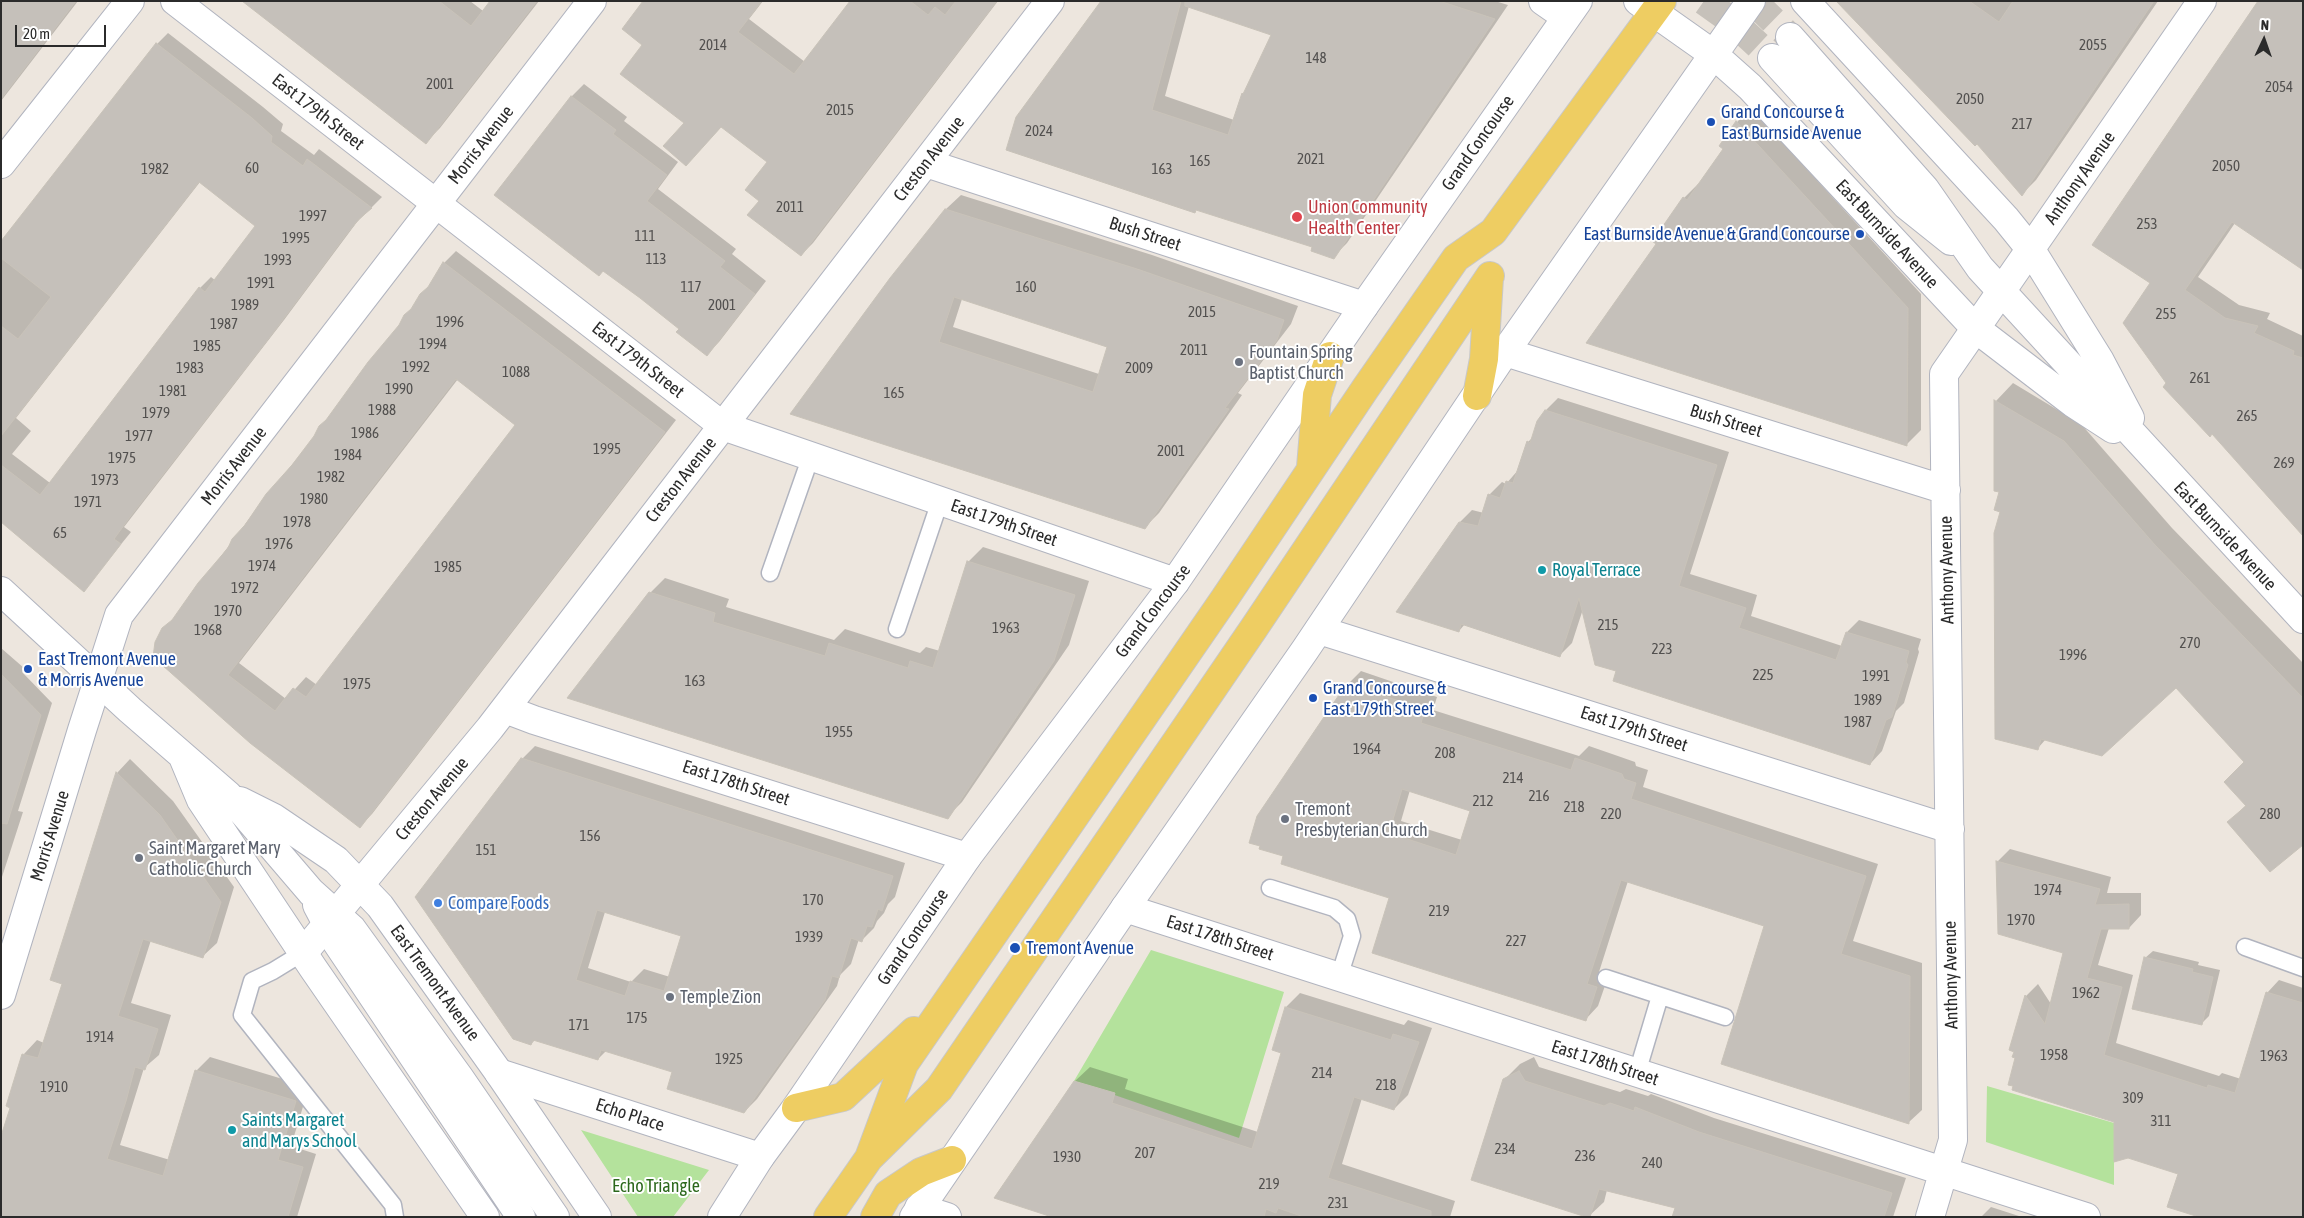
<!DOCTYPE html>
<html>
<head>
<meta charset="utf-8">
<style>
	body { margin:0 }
	#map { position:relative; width:2304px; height:1218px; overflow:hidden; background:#ede6de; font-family:"Asap Condensed",sans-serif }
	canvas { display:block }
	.frame { position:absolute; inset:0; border:2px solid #2b2b2b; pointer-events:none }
	.north { position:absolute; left:2239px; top:15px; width:50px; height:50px; -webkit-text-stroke:4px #fff; paint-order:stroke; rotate:3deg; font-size:14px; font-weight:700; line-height:20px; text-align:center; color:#2b2b2b }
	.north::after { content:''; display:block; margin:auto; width:18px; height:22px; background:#2b2b2b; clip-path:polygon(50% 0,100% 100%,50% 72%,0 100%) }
	.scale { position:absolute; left:15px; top:25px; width:91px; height:22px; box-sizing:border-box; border:2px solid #2b2b2b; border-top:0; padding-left:6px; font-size:15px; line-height:18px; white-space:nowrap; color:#2b2b2b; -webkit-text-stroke:4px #fff; paint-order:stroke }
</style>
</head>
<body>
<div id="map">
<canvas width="2304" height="1218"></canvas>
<div class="frame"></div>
<div class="north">N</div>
<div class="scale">20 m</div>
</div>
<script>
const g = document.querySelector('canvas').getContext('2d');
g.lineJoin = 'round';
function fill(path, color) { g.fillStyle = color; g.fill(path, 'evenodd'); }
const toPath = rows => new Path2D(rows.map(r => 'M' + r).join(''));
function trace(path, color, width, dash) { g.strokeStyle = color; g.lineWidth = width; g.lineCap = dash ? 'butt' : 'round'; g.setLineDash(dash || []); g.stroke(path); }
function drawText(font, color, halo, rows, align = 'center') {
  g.font = font + ' "Asap Condensed",sans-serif'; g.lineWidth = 4; g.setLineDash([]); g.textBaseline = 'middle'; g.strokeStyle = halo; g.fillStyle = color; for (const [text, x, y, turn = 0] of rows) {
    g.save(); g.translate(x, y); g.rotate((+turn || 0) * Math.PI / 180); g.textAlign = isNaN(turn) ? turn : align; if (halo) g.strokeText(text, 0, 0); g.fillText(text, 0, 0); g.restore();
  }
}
fill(toPath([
	[1151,950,1284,992,1239,1138,1074,1081],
	[1987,1086,2114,1123,2114,1185,1986,1142],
	[581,1130,709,1170,673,1217,638,1217]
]), '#b4e29c');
fill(toPath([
	[1,1,78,1,1,101],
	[244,1,470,1,483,11,491,1,539,1,440,128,426,142],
	[645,1,763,1,749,19,805,62,852,1,998,1,813,243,801,255,760,201,769,162,722,126,686,165,685,123,644,44],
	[1102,1,1495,1,1508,5,1347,243,1333,257,1314,246,1197,209],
	[1189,6,1273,34,1247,90,1243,94,1234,120,1165,96],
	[1837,1,2158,1,2036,180,2022,194,1977,142],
	[2260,1,2235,223,2198,277,2239,305,2270,313,2267,319,2303,336,2303,534,2167,383,2151,283],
	[168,33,263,107,283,124,281,131,314,155,319,149,382,197,357,222,284,320,124,527,131,532,84,590,1,520,1,243,157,44],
	[200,182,257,226,216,281,211,277,200,288,50,483,12,454,31,431,16,418],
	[584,84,627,117,624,121,678,162,658,189,736,249,732,254,766,281,719,342,707,354,681,329,604,270,496,195,572,96],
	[1751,108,1921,294,1921,430,1907,444,1657,244,1666,224,1684,198,1698,184,1699,185,1725,148,1720,146,1737,122],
	[961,195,1152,255,1298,306,1291,324,1238,393,1242,395,1159,513,1144,528,792,414,946,209],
	[962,299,1109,346,1099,374,953,327],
	[456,251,676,420,372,814,360,826,173,620,267,495,315,437,430,286,444,263],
	[458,379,517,425,317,685,306,677,286,699,239,663],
	[2013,383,2081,424,2172,528,2303,663,2303,843,2229,822,2246,805,2245,762,2176,687,2046,739,2038,748,2001,511,2000,491,1995,490,1996,401],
	[1558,398,1729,452,1690,574,1757,595,1751,616,1842,646,1847,632,1859,620,1921,639,1918,649,1919,652,1904,703,1896,711,1882,751,1870,764,1617,670,1583,609,1572,643,1560,655,1465,624,1459,631,1460,522,1472,510,1484,513,1489,495,1502,482,1506,484,1519,469,1528,442,1534,436,1546,410],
	[983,547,1089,581,1069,645,962,802,947,817,650,593,665,578,729,599,726,607,834,640,845,629,920,653,926,647,940,651,968,562],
	[1,648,24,668,22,672,52,703,18,811,23,812,1,880],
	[1361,671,1437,697,1433,710,1579,756,1589,746,1615,755,1635,762,1636,766,1648,770,1643,787,1878,864,1853,941,1922,963,1922,1110,1909,1122,1766,925,1628,881,1599,972,1609,974,1598,1006,1586,1019,1391,897,1348,684],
	[1410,790,1471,810,1462,840,1401,821],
	[535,746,905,863,895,897,888,904,884,913,877,921,874,928,862,940,859,939,851,964,840,975,837,986,757,1099,744,1112,674,1071,607,1050,598,1059,536,1039,531,1044,522,759],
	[605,912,683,935,670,977,644,969,631,982,588,968],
	[130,759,173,801,234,887,217,943,203,956,151,940,131,1003,171,1015,159,1055,144,1068,120,1145,170,1160,196,1071,210,1057,309,1087,291,1146,316,1154,297,1217,1,1217,12,1107,7,1105,24,1054,37,1040,44,1043,63,983,51,979,117,773],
	[2010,849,2111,877,2107,893,2141,893,2141,915,2129,928,2109,928,2098,965,2133,975,2116,1043,2219,1076,2222,1073,2241,1079,2267,993,2279,980,2303,988,2303,1217,2179,1173,2115,1121,2017,1057,2016,1051,2010,1049,2026,996,2038,984,2051,1004,2064,953,1997,862],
	[2153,951,2199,962,2198,965,2220,970,2209,1016,2202,1023,2145,958],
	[1300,993,1404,1025,1408,1020,1432,1028,1408,1095,1394,1109,1362,1098,1342,1164,1455,1201,1450,1217,1056,1217,996,1197,1075,1081,1090,1067,1128,1079,1125,1089,1258,1132,1283,1052,1286,1007],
	[1534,1057,1539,1067,1620,1092,1626,1089,1648,1096,1651,1094,1714,1118,1906,1178,1893,1217,1673,1217,1676,1207,1607,1190,1604,1202,1589,1216,1505,1079,1520,1064],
	[1991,1207,2022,1217,1981,1217]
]), '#0003');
const building = toPath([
	[1,1,76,1,1,99,1,1],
	[242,1,439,1,471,26,490,1,537,1,426,144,242,1],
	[643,1,762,1,738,32,794,74,850,1,910,1,928,15,935,7,945,15,956,1,997,1,801,256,747,215,759,201,745,190,767,162,721,127,686,166,663,146,684,123,620,74,642,45,622,29,643,1],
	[1101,1,1181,1,1152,110,1228,135,1242,93,1243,94,1271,35,1185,6,1185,1,1439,1,1495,19,1334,259,1311,251,1312,247,1196,210,1195,213,1006,150,1016,117,1101,1],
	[1836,1,1969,1,1999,22,2013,1,2154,1,2022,196,1977,144,1975,146,1836,1],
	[2258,1,2303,1,2303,270,2232,222,2185,290,2225,318,2258,326,2254,333,2294,351,2293,355,2303,358,2303,536,2212,434,2210,437,2163,387,2166,383,2123,323,2150,283,2092,245,2258,1],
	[156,43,252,118,272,136,271,142,303,166,307,159,372,208,359,219,346,235,273,333,130,517,114,539,121,544,84,592,1,522,1,465,40,495,199,287,205,292,255,226,199,182,1,436,1,326,18,339,51,297,1,258,1,241,156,43],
	[571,96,616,130,613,134,667,175,647,201,725,261,720,267,755,294,707,356,676,332,679,329,640,298,603,271,599,276,494,195,571,96],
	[1736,121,1908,308,1907,446,1586,343,1656,244,1652,241,1665,223,1683,197,1687,200,1723,149,1719,146,1736,121],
	[945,209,1137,269,1284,320,1277,340,1225,408,1229,409,1145,529,790,414,890,278,945,209],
	[954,297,1107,347,1093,392,939,342,954,297],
	[443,262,665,432,360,828,250,743,153,657,155,642,162,628,172,620,198,583,228,548,232,539,245,525,266,494,292,465,314,436,319,426,326,420,368,362,399,325,404,315,411,309,420,294,428,287,443,262],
	[456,379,515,425,306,697,293,688,275,711,228,675,456,379],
	[1994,400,2064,441,2155,545,2303,698,2303,845,2270,872,2227,822,2246,806,2224,782,2244,762,2176,688,2102,756,2041,739,2038,750,1995,739,1994,533,2000,512,1994,510,1999,492,1994,491,1994,400],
	[1545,410,1717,465,1679,586,1746,608,1739,628,1836,660,1846,632,1909,651,1906,662,1908,665,1892,717,1886,720,1870,765,1613,681,1616,671,1595,665,1579,598,1560,657,1461,624,1459,632,1396,612,1459,522,1478,526,1488,494,1500,498,1506,481,1513,483,1527,441,1530,443,1537,421,1545,410],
	[967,561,1075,595,1054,661,948,819,567,698,649,592,715,613,713,622,825,656,829,643,908,668,910,661,933,668,967,561],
	[1,674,41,715,7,824,1,823,1,674],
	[1347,683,1425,710,1421,723,1571,770,1575,758,1602,767,1622,774,1624,779,1636,783,1631,799,1866,876,1841,954,1910,976,1909,1124,1721,1064,1764,926,1621,880,1587,984,1597,987,1586,1021,1372,953,1389,898,1281,864,1283,856,1259,849,1260,846,1249,843,1257,816,1347,683],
	[1402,789,1470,811,1456,855,1389,833,1402,789],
	[521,758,893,876,882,911,878,909,872,927,867,926,862,942,851,938,839,978,832,976,825,1000,744,1113,667,1089,672,1072,601,1050,598,1060,533,1040,531,1045,513,1039,415,897,521,758],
	[597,910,681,936,664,991,630,981,625,996,576,980,597,910],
	[116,772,160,815,221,902,203,958,143,939,118,1016,158,1029,145,1070,135,1067,126,1101,107,1159,163,1176,195,1070,296,1101,278,1160,303,1167,288,1217,1,1217,1,1136,10,1108,6,1106,22,1054,38,1058,62,984,50,980,116,772],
	[1996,861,2100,889,2095,905,2129,904,2129,929,2101,929,2087,978,2122,987,2104,1055,2207,1088,2208,1085,2235,1093,2266,992,2303,1003,2303,1217,2199,1217,2167,1207,2178,1174,2128,1158,2114,1162,2114,1122,2012,1090,2013,1086,2008,1085,2015,1058,2012,1057,2014,1052,2009,1050,2025,995,2045,1024,2063,953,1998,934,1996,861],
	[2144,957,2193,969,2192,972,2213,977,2202,1025,2132,1009,2144,957],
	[1285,1007,1391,1040,1393,1034,1419,1042,1394,1110,1354,1097,1328,1178,1431,1211,1431,1217,1304,1217,1278,1208,1276,1213,1266,1209,1264,1217,1052,1217,994,1198,1074,1081,1115,1093,1112,1103,1252,1149,1281,1053,1272,1050,1285,1007],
	[1519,1071,1525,1081,1604,1106,1610,1103,1634,1111,1635,1107,1699,1132,1892,1193,1884,1217,1672,1217,1675,1208,1599,1189,1590,1217,1586,1217,1471,1180,1503,1079,1519,1071]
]);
fill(building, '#c5c0ba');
trace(building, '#c8c2b8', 1);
trace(toPath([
	[1704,1,1732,21,1772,58],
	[1753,1,1790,37]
]), '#c6c1ba', 28, [28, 14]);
const lane = toPath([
	[770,573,811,456],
	[897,629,940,501],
	[1270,888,1334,908,1347,919,1352,936,1339,977],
	[2245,947,2303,968],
	[304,952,273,971,252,981,242,1015,393,1205,395,1217],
	[1606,978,1725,1017],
	[1637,1073,1660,996]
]);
const street = toPath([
	[175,1,723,426,1175,582],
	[1543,1,1566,17],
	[926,163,1364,306],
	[1,164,130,1],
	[1505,352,1946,490],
	[1319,630,1950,829],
	[505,709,534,720,967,857],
	[1125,908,2086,1217],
	[304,952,490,728,1050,1],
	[1,995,82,730,119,615,592,1],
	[499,1073,760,1157],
	[919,1208,947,1217],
	[1930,1217,1953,1140,1944,374,2202,1]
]);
const secondary = toPath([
	[1638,1,1713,54,1750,87,1975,328,2073,403,2113,429],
	[1805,1,2006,219,2031,250,2100,361,2130,418],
	[1790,37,1925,189,1980,268,2303,619],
	[1772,58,1906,205,1951,241],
	[1,591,130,710,228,795,311,892,352,929,459,1077,555,1217],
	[183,757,201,800,313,968,485,1217],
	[240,801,274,818,336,860,380,906,499,1073,597,1217],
	[317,905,337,943,521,1217],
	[722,1217,760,1157,796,1108,967,857,1175,582,1364,306,1578,1],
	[914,1217,1125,908,1305,650,1505,352,1751,1]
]);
const primary = toPath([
	[1477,396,1484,359,1489,278],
	[1311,467,1317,395,1330,356],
	[796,1108,843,1097,914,1031],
	[869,1158,904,1064,1225,598,1365,389,1456,258,1493,232,1662,1],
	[828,1217,869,1158,939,1089,1254,628,1490,276],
	[875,1217,888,1194,921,1172,952,1160]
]);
trace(lane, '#b1b4bf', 19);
trace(street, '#b1b4bf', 30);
trace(secondary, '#b1b4bf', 30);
trace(primary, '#c8c8c8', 30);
trace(lane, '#fff', 16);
trace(street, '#fff', 28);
trace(secondary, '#fff', 28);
trace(primary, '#eecd62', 28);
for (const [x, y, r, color] of [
	[1711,122,5,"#1a4fb4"],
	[1297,217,6,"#e0444e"],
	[1860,234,5,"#1a4fb4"],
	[1239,362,5,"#6b7280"],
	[1542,570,5,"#0f9aa8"],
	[28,669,5,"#1a4fb4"],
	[1313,698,5,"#1a4fb4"],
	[1285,819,5,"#6b7280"],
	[139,858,5,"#6b7280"],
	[438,903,5,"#3f7fe0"],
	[1015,948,6,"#1a4fb4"],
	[670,997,5,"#6b7280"],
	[232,1130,5,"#0f9aa8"]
]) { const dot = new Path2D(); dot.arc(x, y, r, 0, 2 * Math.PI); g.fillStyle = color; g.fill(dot); trace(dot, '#fff', 2); }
drawText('15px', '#52504f', null, [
	["2014",713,45],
	["2055",2093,45],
	["148",1316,58],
	["2001",440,84],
	["2054",2279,87],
	["2050",1970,99],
	["2015",840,110],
	["217",2022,124],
	["2024",1039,131],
	["2021",1311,159],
	["165",1200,161],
	["2050",2226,166],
	["60",252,168],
	["1982",155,169],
	["163",1162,169],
	["2011",790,207],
	["1997",313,216],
	["253",2147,224],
	["111",645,236],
	["1995",296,238],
	["113",656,259],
	["1993",278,260],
	["1991",261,283],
	["117",691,287],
	["160",1026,287],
	["1989",245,305],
	["2001",722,305],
	["2015",1202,312],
	["255",2166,314],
	["1996",450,322],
	["1987",224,324],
	["1994",433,344],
	["1985",207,346],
	["2011",1194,350],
	["1992",416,367],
	["1983",190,368],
	["2009",1139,368],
	["1088",516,372],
	["261",2200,378],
	["1990",399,389],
	["1981",173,391],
	["165",894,393],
	["1988",382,410],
	["1979",156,413],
	["265",2247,416],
	["1986",365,433],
	["1977",139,436],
	["1995",607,449],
	["2001",1171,451],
	["1984",348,455],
	["1975",122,458],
	["269",2284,463],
	["1982",331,477],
	["1973",105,480],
	["1980",314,499],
	["1971",88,502],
	["1978",297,522],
	["65",60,533],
	["1976",279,544],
	["1974",262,566],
	["1985",448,567],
	["1972",245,588],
	["1970",228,611],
	["215",1608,625],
	["1963",1006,628],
	["1968",208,630],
	["270",2190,643],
	["223",1662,649],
	["1996",2073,655],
	["225",1763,675],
	["1991",1876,676],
	["163",695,681],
	["1975",357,684],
	["1989",1868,700],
	["1987",1858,722],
	["1955",839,732],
	["1964",1367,749],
	["208",1445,753],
	["214",1513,778],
	["216",1539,796],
	["212",1483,801],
	["218",1574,807],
	["220",1611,814],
	["280",2270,814],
	["156",590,836],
	["151",486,850],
	["1974",2048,890],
	["170",813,900],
	["219",1439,911],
	["1970",2021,920],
	["1939",809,937],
	["227",1516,941],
	["1962",2086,993],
	["175",637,1018],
	["171",579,1025],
	["1914",100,1037],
	["1958",2054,1055],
	["1963",2274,1056],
	["1925",729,1059],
	["214",1322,1073],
	["218",1386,1085],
	["1910",54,1087],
	["309",2133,1098],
	["311",2161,1121],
	["234",1505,1149],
	["207",1145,1153],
	["236",1585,1156],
	["1930",1067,1157],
	["240",1652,1163],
	["219",1269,1184],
	["231",1338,1203]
]);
drawText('18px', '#2b2b2b', '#fff', [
	["East 179th Street",318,112,38],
	["Grand Concourse",1478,143,-55],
	["Morris Avenue",481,145,-52],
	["Creston Avenue",929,159,-52],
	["Anthony Avenue",2080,178,-55],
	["Bush Street",1145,234,18],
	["East Burnside Avenue",1887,234,47],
	["East 179th Street",638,360,38],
	["Bush Street",1726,421,17],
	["Morris Avenue",234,466,-52],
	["Creston Avenue",681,480,-52],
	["East 179th Street",1004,523,19],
	["East Burnside Avenue",2225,536,47],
	["Anthony Avenue",1947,570,-91],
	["Grand Concourse",1153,611,-53],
	["East 179th Street",1634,729,18],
	["East 178th Street",736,783,18],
	["Creston Avenue",432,799,-50],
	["Morris Avenue",50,836,-73],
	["Grand Concourse",913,937,-56],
	["East 178th Street",1220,938,18],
	["Anthony Avenue",1951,975,-91],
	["East Tremont Avenue",435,983,54],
	["East 178th Street",1605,1063,18],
	["Echo Place",630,1115,18]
]);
drawText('18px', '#164399', '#fff', [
	["Grand Concourse &",1721,112],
	["East Burnside Avenue",1721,133],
	["East Burnside Avenue & Grand Concourse",1850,234,"right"],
	["East Tremont Avenue",38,659],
	["& Morris Avenue",38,680],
	["Grand Concourse &",1323,688],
	["East 179th Street",1323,709],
	["Tremont Avenue",1026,948]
], 'left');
drawText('18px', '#be3a42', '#fff', [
	["Union Community",1308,207],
	["Health Center",1308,228]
], 'left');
drawText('18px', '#5b616d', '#fff', [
	["Fountain Spring",1249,352],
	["Baptist Church",1249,373],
	["Tremont",1295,809],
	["Presbyterian Church",1295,830],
	["Saint Margaret Mary",149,848],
	["Catholic Church",149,869],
	["Temple Zion",680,997]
], 'left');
drawText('18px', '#0d838f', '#fff', [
	["Royal Terrace",1552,570],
	["Saints Margaret",242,1120],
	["and Marys School",242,1141]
], 'left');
drawText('18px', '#366cbe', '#fff', [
	["Compare Foods",448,903]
], 'left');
drawText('18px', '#2c681c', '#fff', [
	["Echo Triangle",656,1186]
]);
</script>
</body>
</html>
